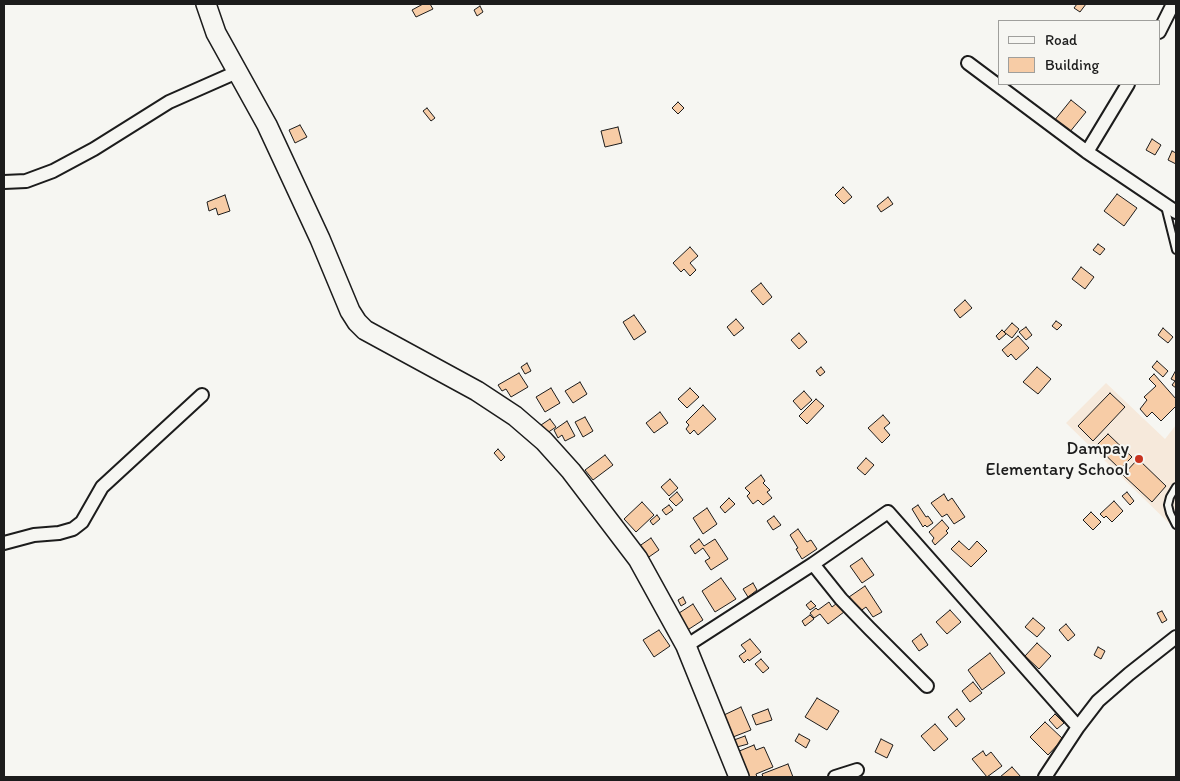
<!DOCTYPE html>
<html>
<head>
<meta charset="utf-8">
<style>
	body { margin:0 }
	#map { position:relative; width:1180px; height:781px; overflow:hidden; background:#f6f6f2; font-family:Itim,sans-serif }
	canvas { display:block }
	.frame { position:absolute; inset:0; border:5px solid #1c1c1c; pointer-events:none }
	.legend { position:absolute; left:998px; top:20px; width:162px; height:65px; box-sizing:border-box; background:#f6f6f2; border:1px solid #9f9f9c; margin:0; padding:6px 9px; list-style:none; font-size:15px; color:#1c1c1c }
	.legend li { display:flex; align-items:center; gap:10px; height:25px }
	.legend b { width:25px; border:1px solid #9f9f9c }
</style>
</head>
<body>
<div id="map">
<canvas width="1180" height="781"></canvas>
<div class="frame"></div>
<ul class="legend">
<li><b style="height:6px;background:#f6f6f2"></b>Road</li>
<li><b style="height:14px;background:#f7cca6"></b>Building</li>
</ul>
</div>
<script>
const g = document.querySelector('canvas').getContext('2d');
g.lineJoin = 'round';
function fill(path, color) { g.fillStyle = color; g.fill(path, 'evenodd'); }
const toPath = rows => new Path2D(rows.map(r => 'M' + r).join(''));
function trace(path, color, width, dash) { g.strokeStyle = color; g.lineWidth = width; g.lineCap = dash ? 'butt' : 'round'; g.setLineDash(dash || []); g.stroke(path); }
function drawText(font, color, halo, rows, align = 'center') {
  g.font = font + ' Itim,sans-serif'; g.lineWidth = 4; g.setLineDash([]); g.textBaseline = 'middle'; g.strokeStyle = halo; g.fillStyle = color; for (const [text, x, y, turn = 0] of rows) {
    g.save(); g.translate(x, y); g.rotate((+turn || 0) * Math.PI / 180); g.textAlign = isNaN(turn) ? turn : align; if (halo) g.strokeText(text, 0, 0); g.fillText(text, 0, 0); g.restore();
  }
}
fill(toPath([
	[1106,383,1165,439,1176,425,1176,526,1174,528,1066,423]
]), '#f6e9db');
const building = toPath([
	[423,4,430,4,433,9,416,17,412,10,423,4],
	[1077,4,1086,4,1080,12,1074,8,1077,4],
	[480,6,483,12,477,16,474,10,480,6],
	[1071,100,1086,112,1069,133,1054,121,1071,100],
	[678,102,684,108,678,114,672,108,678,102],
	[427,108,435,118,431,121,423,111,427,108],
	[300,125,307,137,295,143,289,130,300,125],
	[618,127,622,143,605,147,601,131,618,127],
	[1152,139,1161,145,1155,155,1146,150,1152,139],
	[1172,151,1176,153,1176,164,1168,160,1172,151],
	[843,187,852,197,844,204,835,195,843,187],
	[1117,194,1137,208,1124,226,1104,211,1117,194],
	[225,195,230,211,218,215,216,208,209,211,207,202,225,195],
	[888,197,893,204,881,212,877,206,888,197],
	[1098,244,1105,249,1100,255,1093,250,1098,244],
	[690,247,698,256,690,263,696,270,690,276,684,269,681,272,673,263,690,247],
	[1081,267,1094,277,1085,289,1072,279,1081,267],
	[761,283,772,297,763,305,751,291,761,283],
	[965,300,972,308,960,318,954,310,965,300],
	[634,315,646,332,634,340,623,322,634,315],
	[736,319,744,328,734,336,727,327,736,319],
	[1056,321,1062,325,1057,330,1052,326,1056,321],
	[1012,323,1019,329,1012,338,1004,332,1012,323],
	[1026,327,1032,335,1026,340,1019,332,1026,327],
	[1163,328,1173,337,1168,343,1158,335,1163,328],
	[1002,330,1006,334,999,340,996,336,1002,330],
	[799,333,807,342,799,349,791,340,799,333],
	[1018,336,1029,348,1016,360,1011,354,1008,357,1002,350,1018,336],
	[1157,361,1168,371,1163,377,1152,367,1157,361],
	[527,363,531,371,525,374,521,367,527,363],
	[821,367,825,372,820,376,816,371,821,367],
	[1037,367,1051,379,1038,394,1023,382,1037,367],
	[1176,370,1176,388,1172,385,1175,381,1171,379,1176,370],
	[519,373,528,387,511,397,506,389,502,391,498,385,519,373],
	[1154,374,1176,399,1176,406,1161,421,1152,412,1147,417,1140,409,1147,400,1144,397,1156,386,1149,379,1154,374],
	[580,382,587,394,573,403,565,391,580,382],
	[551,388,560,403,545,412,536,397,551,388],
	[690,388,699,397,687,408,678,399,690,388],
	[804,391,812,400,801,410,793,401,804,391],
	[1110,393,1125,407,1093,441,1078,426,1110,393],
	[816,399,824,406,807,424,799,416,816,399],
	[703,405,716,419,698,435,694,430,690,434,686,429,689,425,686,422,703,405],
	[660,412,668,423,654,433,646,423,660,412],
	[883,415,890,423,884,428,890,435,882,443,868,428,883,415],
	[585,417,593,431,583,437,575,422,585,417],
	[550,419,556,427,547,433,541,425,550,419],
	[567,421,575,436,565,441,562,435,558,438,554,430,567,421],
	[1108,434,1132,457,1120,469,1096,446,1108,434],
	[498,449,505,457,501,461,494,453,498,449],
	[605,455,613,465,593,480,585,470,605,455],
	[866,458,874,465,865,475,857,468,866,458],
	[1138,459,1166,486,1152,502,1123,475,1138,459],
	[761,475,765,481,763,483,770,490,767,492,772,498,763,505,758,500,753,504,747,496,750,493,745,488,761,475],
	[670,479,678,488,669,496,661,487,670,479],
	[677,492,683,500,676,506,669,499,677,492],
	[1127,492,1134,501,1130,505,1122,496,1127,492],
	[944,494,948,501,952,498,965,517,954,524,947,514,942,517,931,503,944,494],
	[729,498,735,504,725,513,720,507,729,498],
	[1114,501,1123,511,1112,522,1106,516,1104,518,1100,514,1114,501],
	[642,502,654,515,636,532,624,519,642,502],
	[669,505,673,510,666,515,662,510,669,505],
	[918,505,926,517,928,516,933,523,927,527,925,525,923,527,912,509,918,505],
	[707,508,717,524,703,534,693,518,707,508],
	[1091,512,1101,522,1093,530,1083,520,1091,512],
	[657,515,660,519,653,525,650,521,657,515],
	[774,516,781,525,773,530,767,521,774,516],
	[942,520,949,528,946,531,948,533,935,545,932,541,934,538,929,532,942,520],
	[798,529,807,542,811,540,817,549,802,559,796,549,798,548,790,535,798,529],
	[651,538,659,550,646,559,638,547,651,538],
	[699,539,704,546,715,539,728,559,711,570,705,561,710,558,703,548,695,554,690,546,699,539],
	[959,541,969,550,977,541,987,551,971,567,951,549,959,541],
	[862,558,874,575,862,583,850,566,862,558],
	[721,578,736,599,715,612,702,591,721,578],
	[753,583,757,590,748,597,743,589,753,583],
	[865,586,882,612,873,617,866,607,859,612,849,597,865,586],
	[683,597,686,603,681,606,678,600,683,597],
	[841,600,848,609,828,624,820,614,814,618,810,613,816,608,818,610,829,602,832,607,841,600],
	[811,601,816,606,810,610,806,605,811,601],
	[693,604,703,620,686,631,676,615,693,604],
	[950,610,961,622,947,634,936,622,950,610],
	[1162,611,1167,620,1162,623,1157,613,1162,611],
	[810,615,814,619,805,626,802,621,810,615],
	[1033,618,1045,628,1037,637,1025,627,1033,618],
	[1066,624,1075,635,1068,641,1059,630,1066,624],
	[659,630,670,646,654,657,643,640,659,630],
	[921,634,928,645,919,651,912,641,921,634],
	[750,639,761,652,749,661,748,659,744,663,739,656,746,651,741,645,750,639],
	[1037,643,1051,656,1039,669,1025,656,1037,643],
	[1098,647,1105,651,1101,659,1094,655,1098,647],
	[990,653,1005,673,982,690,968,670,990,653],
	[761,659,769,668,763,673,755,664,761,659],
	[973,682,982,693,970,702,962,691,973,682],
	[817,698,839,711,827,730,805,717,817,698],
	[741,707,751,730,733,737,724,715,741,707],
	[768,709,772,720,756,725,752,715,768,709],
	[957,709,965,719,956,727,948,717,957,709],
	[1055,714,1064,723,1057,729,1049,720,1055,714],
	[1045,722,1063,739,1048,755,1030,737,1045,722],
	[935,724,948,739,934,751,921,736,935,724],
	[799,734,810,740,806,748,795,741,799,734],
	[745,736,748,744,737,747,734,740,745,736],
	[881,739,893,745,887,758,875,752,881,739],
	[754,745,756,750,764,747,773,767,756,774,757,777,746,777,737,752,754,745],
	[983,751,986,756,991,752,1002,766,987,777,972,759,983,751],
	[788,764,793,777,763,777,762,774,788,764],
	[1012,767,1021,777,1000,777,1012,767]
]);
fill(building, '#f7cca6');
trace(building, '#1c1c1c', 1);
const lane = toPath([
	[1165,206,1176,250],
	[1176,487,1170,497,1168,505,1170,513,1176,525]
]);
const street = toPath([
	[1159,32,1173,4],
	[968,63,1087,152,1176,212],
	[1087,152,1128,84],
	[4,182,26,181,53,171,94,149,169,102,237,72],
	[4,543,34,535,59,533,73,529,82,522,102,487,202,395],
	[813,564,841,599,869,628,927,686],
	[686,646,813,564,888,512,1078,727],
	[835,777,857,770],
	[1045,777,1078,727,1098,701,1129,674,1176,637]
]);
const secondary = toPath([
	[206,4,216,33,267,125,320,239,350,311,357,322,365,330,477,391,515,416,544,441,571,471,638,559,686,646,739,777]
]);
trace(lane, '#1c1c1c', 10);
trace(street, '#1c1c1c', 16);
trace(secondary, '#1c1c1c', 22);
trace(lane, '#f6f6f2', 6);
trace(street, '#f6f6f2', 12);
trace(secondary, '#f6f6f2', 19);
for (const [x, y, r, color] of [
	[1139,459,5,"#c8321e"]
]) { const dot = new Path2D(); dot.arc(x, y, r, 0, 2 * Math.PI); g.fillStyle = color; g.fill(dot); trace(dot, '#f6f6f2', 2); }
drawText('18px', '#1c1c1c', '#f6f6f2', [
	["Dampay",1129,449],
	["Elementary School",1129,470]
], 'right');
</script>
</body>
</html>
